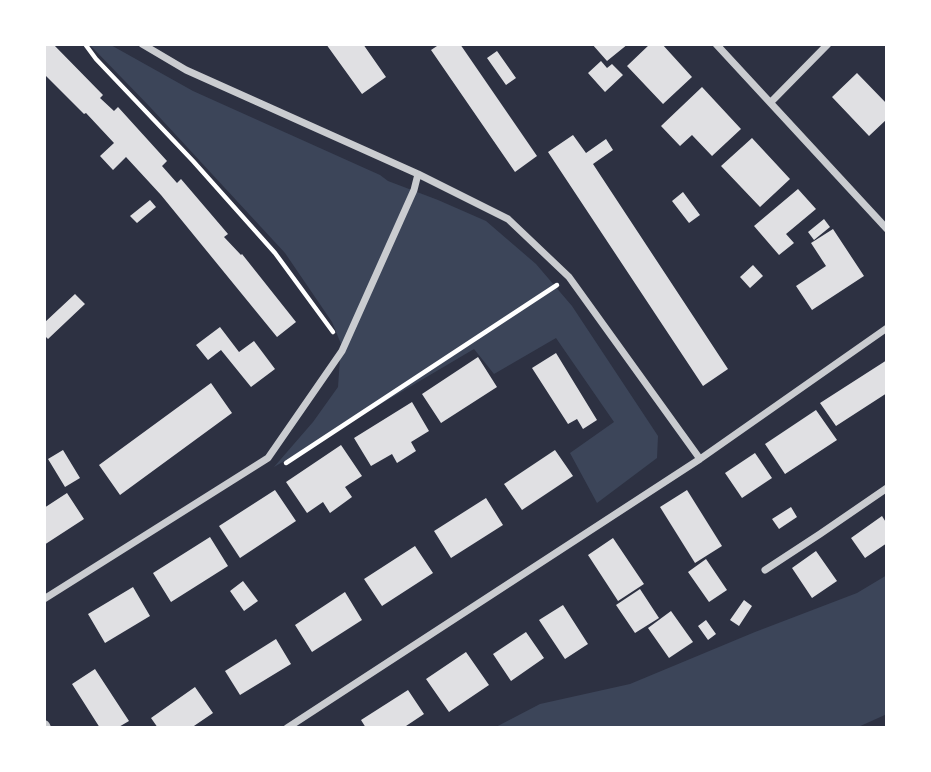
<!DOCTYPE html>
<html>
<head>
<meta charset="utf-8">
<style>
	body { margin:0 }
	#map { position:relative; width:931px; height:772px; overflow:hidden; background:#2d3142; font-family:Signika,sans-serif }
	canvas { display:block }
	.frame { position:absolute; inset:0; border:46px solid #fff; pointer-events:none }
</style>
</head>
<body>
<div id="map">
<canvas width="931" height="772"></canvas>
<div class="frame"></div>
</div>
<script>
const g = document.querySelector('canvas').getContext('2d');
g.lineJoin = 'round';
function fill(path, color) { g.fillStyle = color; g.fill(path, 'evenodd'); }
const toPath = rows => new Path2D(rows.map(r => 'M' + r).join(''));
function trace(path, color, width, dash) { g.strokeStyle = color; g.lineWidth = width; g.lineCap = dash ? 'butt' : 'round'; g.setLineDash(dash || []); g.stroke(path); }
fill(toPath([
	[89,44,109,44,193,91,380,175,388,181,438,200,486,221,536,264,572,306,658,436,657,458,597,503,570,453,614,422,556,338,494,374,474,349,274,467,313,422,338,387,341,344,332,322,285,253,150,107],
	[887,575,887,714,856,728,494,728,540,704,630,684,755,632,857,593]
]), '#3c4559');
fill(toPath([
	[44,44,46,46,48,44,53,44,103,95,100,98,114,111,118,107,167,161,162,166,177,183,181,179,228,234,224,237,241,255,242,254,296,322,277,337,161,195,126,157,113,170,100,156,114,143,86,113,84,114,44,74],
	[326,44,363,44,386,77,362,94],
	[440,44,460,44,537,156,515,172,431,50],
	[592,44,628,44,607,61],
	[650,44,662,44,692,77,663,104,627,66],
	[497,51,516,78,506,85,487,58],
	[601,61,607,68,612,64,623,75,605,92,588,73],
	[857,73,887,104,887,119,869,136,832,97],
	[702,87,741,129,712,156,692,135,680,146,661,126],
	[573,135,586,153,606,139,613,150,593,164,728,369,703,386,548,152],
	[752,138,790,179,760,207,721,166],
	[798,189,816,209,786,234,794,243,779,255,754,226],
	[683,192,700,215,689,223,672,201],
	[150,200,156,207,137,223,130,216],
	[824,219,830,227,814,240,808,232],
	[833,229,864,276,812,310,796,286,826,266,811,243],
	[753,265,763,276,750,288,740,277],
	[75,294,85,304,48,339,44,335,44,323],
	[220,327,239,352,254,341,275,369,251,387,221,350,208,360,196,345],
	[556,353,597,420,583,429,577,419,568,424,532,368],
	[478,357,497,387,441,423,422,394],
	[887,360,887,393,836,426,820,403],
	[211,383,232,413,120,495,99,465],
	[412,402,429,431,411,442,416,451,397,463,392,454,371,466,354,438],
	[816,410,837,440,785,474,765,444],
	[341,445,362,476,345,487,352,497,330,513,323,502,307,513,286,482],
	[63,450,80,478,65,487,48,459],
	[555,450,573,476,522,510,504,484],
	[755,453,772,478,742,498,725,473],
	[275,490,296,521,240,558,219,526],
	[687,490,722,546,695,563,660,507],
	[67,493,84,519,44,545,44,508],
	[486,498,503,525,451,558,434,531],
	[791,507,797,517,779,529,772,519],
	[882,516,887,524,887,543,865,558,851,538],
	[210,537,228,566,171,602,153,573],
	[613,538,644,584,618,601,588,555],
	[415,546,433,573,382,606,364,579],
	[816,551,837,581,812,598,792,568],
	[706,559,727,590,709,602,688,572],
	[243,581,258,601,244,611,230,591],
	[133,587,150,616,105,643,88,614],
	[640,589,659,618,635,633,616,605],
	[345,592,362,620,312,652,295,625],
	[744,600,752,606,739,626,730,620],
	[563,605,588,644,565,659,539,620],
	[671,611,693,642,669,658,648,628],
	[706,620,716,634,708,640,698,626],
	[526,632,544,658,511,681,493,654],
	[276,639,291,664,240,695,225,671],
	[466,652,489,685,449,712,426,679],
	[95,669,129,721,117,728,100,728,72,684],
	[195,687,213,713,191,728,158,728,151,718],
	[408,690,424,714,403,728,366,728,361,720]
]), '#e0e0e3');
trace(toPath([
	[85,44,96,59,193,161,275,253,333,332],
	[286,463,557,285]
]), '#fff', 4.5);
trace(toPath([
	[142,44,186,70,418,174,508,219,569,277,700,459],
	[716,44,887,229],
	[771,102,828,44],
	[765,570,820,534,887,488],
	[44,599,268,458,342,351,414,190,418,174],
	[287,728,700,459,887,328]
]), '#caccd0', 7);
trace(toPath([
	[44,726,45,728]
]), '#caccd0', 12);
</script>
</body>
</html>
